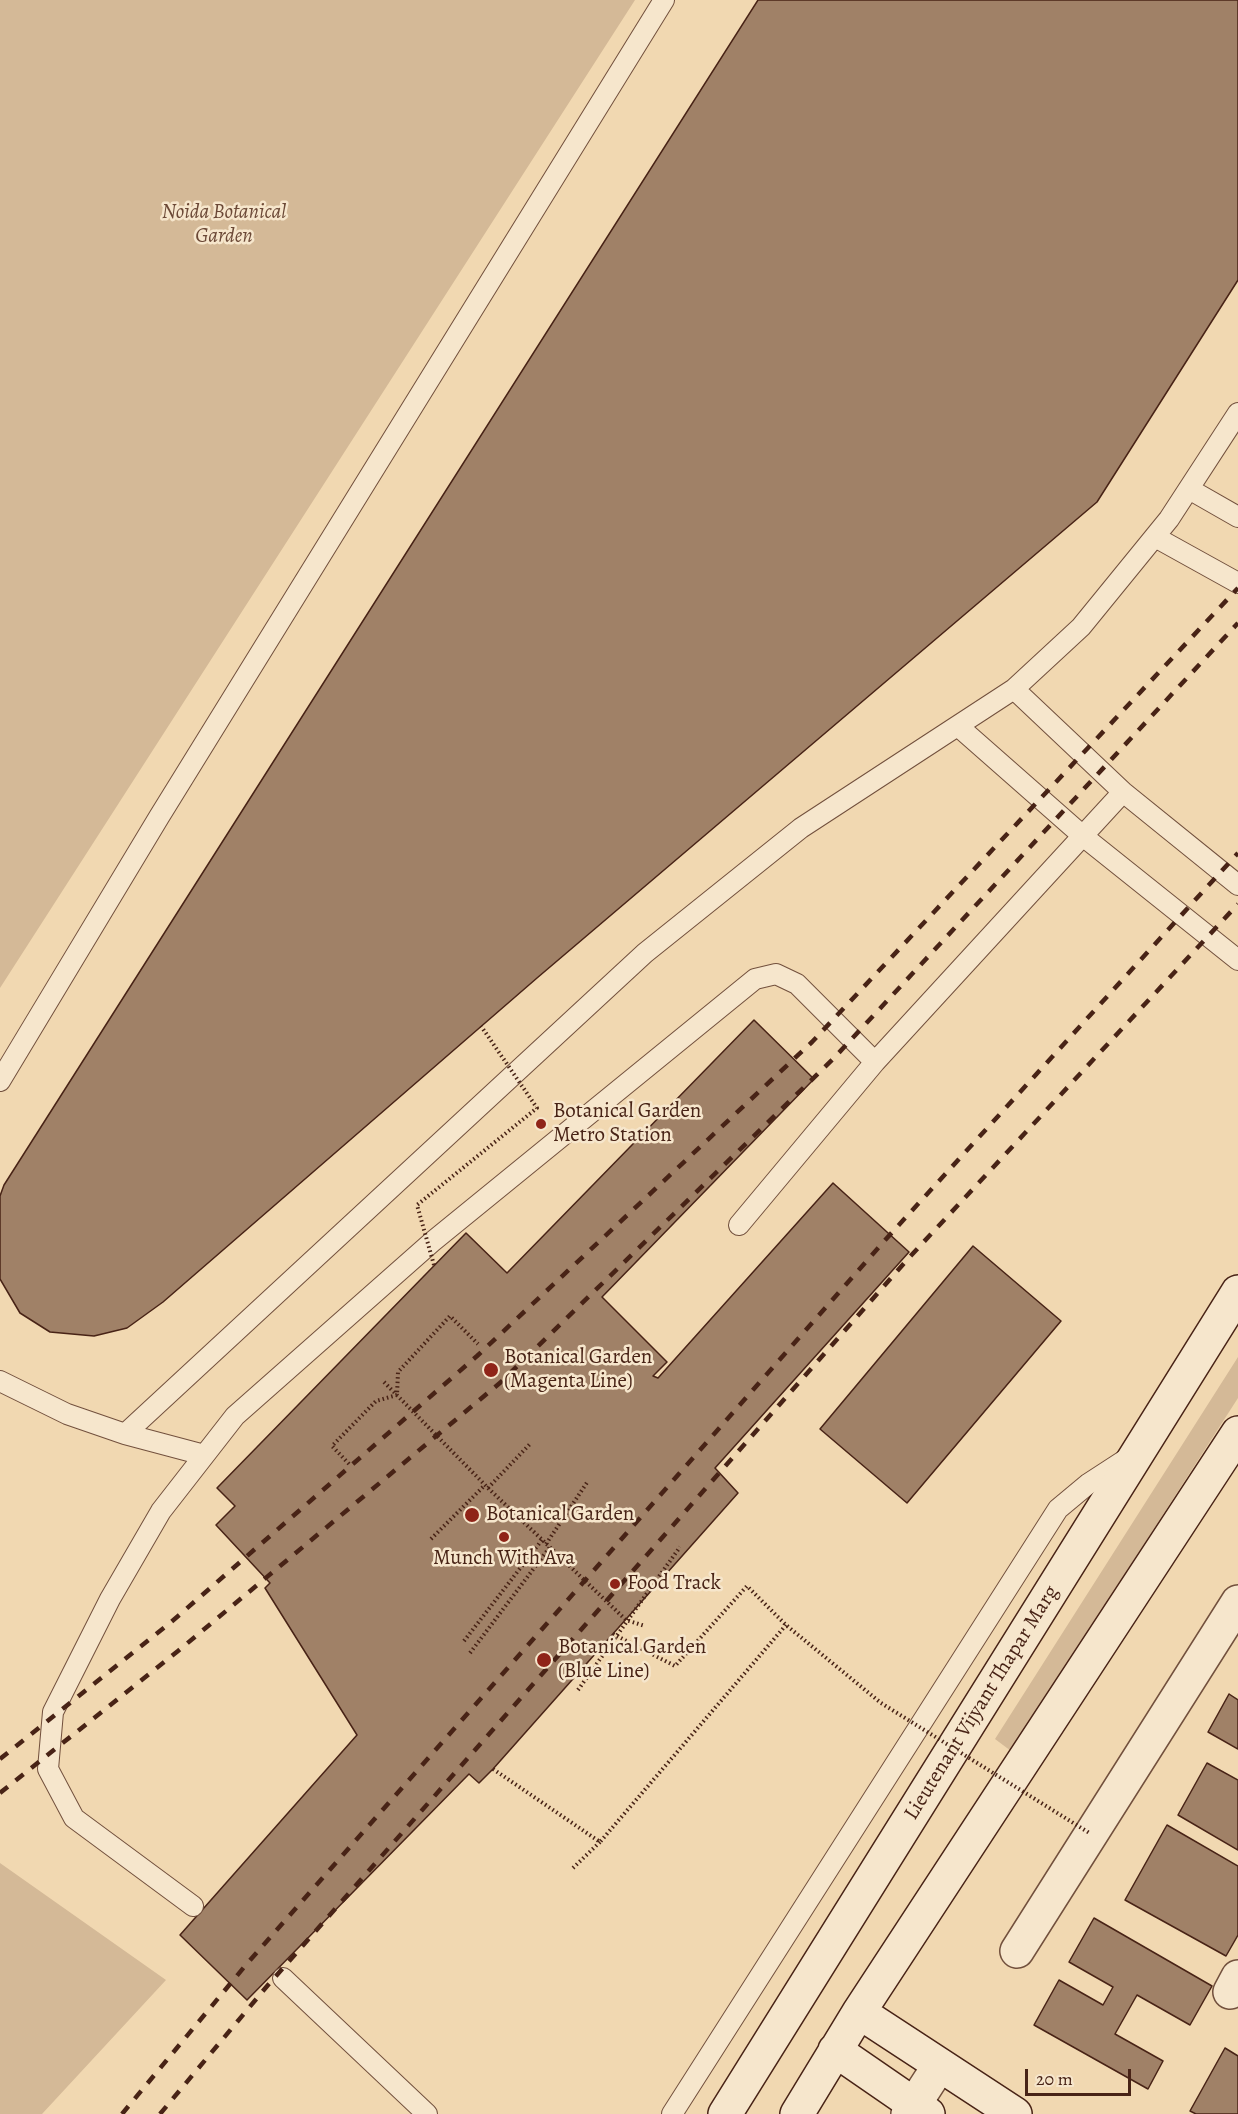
<!DOCTYPE html>
<html>
<head>
<meta charset="utf-8">
<style>
	body { margin:0 }
	#map { position:relative; width:1238px; height:2114px; overflow:hidden; background:#f1d8b1; font-family:Alegreya,serif }
	canvas { display:block }
	.scale { position:absolute; left:1025px; top:2069px; width:106px; height:27px; box-sizing:border-box; border:3px solid #482316; border-top:0; padding-left:8px; font-size:18px; line-height:21px; white-space:nowrap; color:#482316; -webkit-text-stroke:4px #f6e6cc; paint-order:stroke }
</style>
</head>
<body>
<div id="map">
<canvas width="1238" height="2114"></canvas>
<div class="scale">20 m</div>
</div>
<script>
const g = document.querySelector('canvas').getContext('2d');
g.lineJoin = 'round';
function fill(path, color) { g.fillStyle = color; g.fill(path, 'evenodd'); }
const toPath = rows => new Path2D(rows.map(r => 'M' + r).join(''));
function trace(path, color, width, dash) { g.strokeStyle = color; g.lineWidth = width; g.lineCap = dash ? 'butt' : 'round'; g.setLineDash(dash || []); g.stroke(path); }
function drawText(font, color, halo, rows, align = 'center') {
  g.font = font + ' Alegreya,serif'; g.lineWidth = 5; g.setLineDash([]); g.textBaseline = 'middle'; g.strokeStyle = halo; g.fillStyle = color; for (const [text, x, y, turn = 0] of rows) {
    g.save(); g.translate(x, y); g.rotate((+turn || 0) * Math.PI / 180); g.textAlign = isNaN(turn) ? turn : align; if (halo) g.strokeText(text, 0, 0); g.fillText(text, 0, 0); g.restore();
  }
}
fill(toPath([
	[0,0,635,0,0,988],
	[1238,1357,1238,1398,1011,1751,995,1739],
	[0,1863,166,1980,42,2114,0,2114]
]), '#d4b997');
const building = toPath([
	[758,0,1238,0,1238,280,1097,502,537,978,163,1302,127,1328,94,1336,50,1332,20,1313,0,1279,0,1196,4,1185,758,0],
	[754,1020,814,1079,602,1297,667,1362,653,1376,658,1378,833,1183,909,1252,715,1468,738,1493,493,1769,479,1783,469,1774,247,2000,180,1935,357,1735,265,1588,270,1583,216,1525,235,1506,217,1488,466,1233,507,1273,754,1020],
	[973,1246,1061,1321,907,1503,820,1429,973,1246],
	[1229,1694,1238,1700,1238,1749,1208,1732,1229,1694],
	[1207,1763,1238,1780,1238,1850,1178,1815,1207,1763],
	[1167,1825,1238,1866,1238,1935,1226,1956,1125,1900,1167,1825],
	[1094,1918,1212,1986,1190,2025,1137,1995,1115,2034,1163,2061,1148,2089,1034,2025,1059,1980,1103,2005,1113,1987,1069,1962,1094,1918],
	[1225,2048,1238,2056,1238,2114,1196,2114,1190,2111,1225,2048]
]);
fill(building, '#a08167');
trace(building, '#482316', 1.5);
const lane = toPath([
	[1189,489,1238,517],
	[1155,537,1238,583],
	[1014,689,1123,792,1238,885],
	[959,727,1084,837,1238,960],
	[0,1081,159,817,664,0],
	[739,1225,875,1062,1123,792],
	[0,1381,67,1414,125,1434,204,1455],
	[125,1434,645,953,801,828,1014,689,1081,627,1169,519,1238,413],
	[193,1906,74,1818,48,1769,53,1712,110,1599,161,1511,235,1416,432,1242,755,979,776,974,797,984,875,1062],
	[283,1978,427,2114],
	[672,2114,1058,1509,1088,1484,1128,1458]
]);
const street = toPath([
	[1017,1951,1238,1602],
	[1230,1992,1238,1977],
	[908,2114,939,2066]
]);
const secondary = toPath([
	[859,2012,1015,2114],
	[835,2050,928,2114],
	[725,2114,1238,1292],
	[797,2114,859,2012,1238,1433]
]);
trace(lane, '#72503d', 22);
trace(street, '#72503d', 36);
trace(secondary, '#482316', 36);
trace(toPath([
	[384,1382,488,1488,626,1620,645,1626],
	[349,1464,332,1446,376,1401,397,1395,398,1372,450,1316,478,1344],
	[488,1488,530,1444],
	[431,1539,485,1485],
	[546,1544,588,1481],
	[464,1641,542,1540],
	[470,1653,550,1547],
	[578,1690,680,1547],
	[493,1769,600,1842,786,1625],
	[573,1868,600,1842]
]), '#482316', 4, [1.5, 3]);
trace(lane, '#f6e6cc', 20);
trace(street, '#f6e6cc', 33);
trace(secondary, '#f6e6cc', 33);
trace(toPath([
	[0,1759,170,1623,477,1356,812,1042,1238,588],
	[0,1793,178,1651,501,1382,834,1058,1238,623],
	[122,2114,245,1966,887,1238,1238,853],
	[160,2114,268,1985,906,1261,1238,904]
]), '#482316', 4.5, [10, 10]);
trace(toPath([
	[434,1265,417,1205,537,1108,481,1026],
	[613,1634,675,1666,747,1586,786,1625,881,1703,1091,1834]
]), '#482316', 4, [1.5, 3]);
for (const [x, y, r, color] of [
	[541,1124,6,"#8f2418"],
	[491,1370,8,"#8f2418"],
	[472,1515,8,"#8f2418"],
	[504,1537,6,"#8f2418"],
	[615,1584,6,"#8f2418"],
	[544,1660,8,"#8f2418"]
]) { const dot = new Path2D(); dot.arc(x, y, r, 0, 2 * Math.PI); g.fillStyle = color; g.fill(dot); trace(dot, '#f6e6cc', 2); }
drawText('italic 21px', '#6b4836', '#f6e6cc', [
	["Noida Botanical",224,213],
	["Garden",224,237]
]);
drawText('21px', '#482316', '#f6e6cc', [
	["Botanical Garden",553,1112],
	["Metro Station",553,1136],
	["Botanical Garden",504,1358],
	["(Magenta Line)",504,1382],
	["Botanical Garden",486,1515],
	["Munch With Ava",504,1559,"center"],
	["Food Track",627,1584],
	["Botanical Garden",558,1648],
	["(Blue Line)",558,1672]
], 'left');
drawText('21px', '#482316', '#f6e6cc', [
	["Lieutenant Vijyant Thapar Marg",982,1703,-58]
]);
</script>
</body>
</html>
